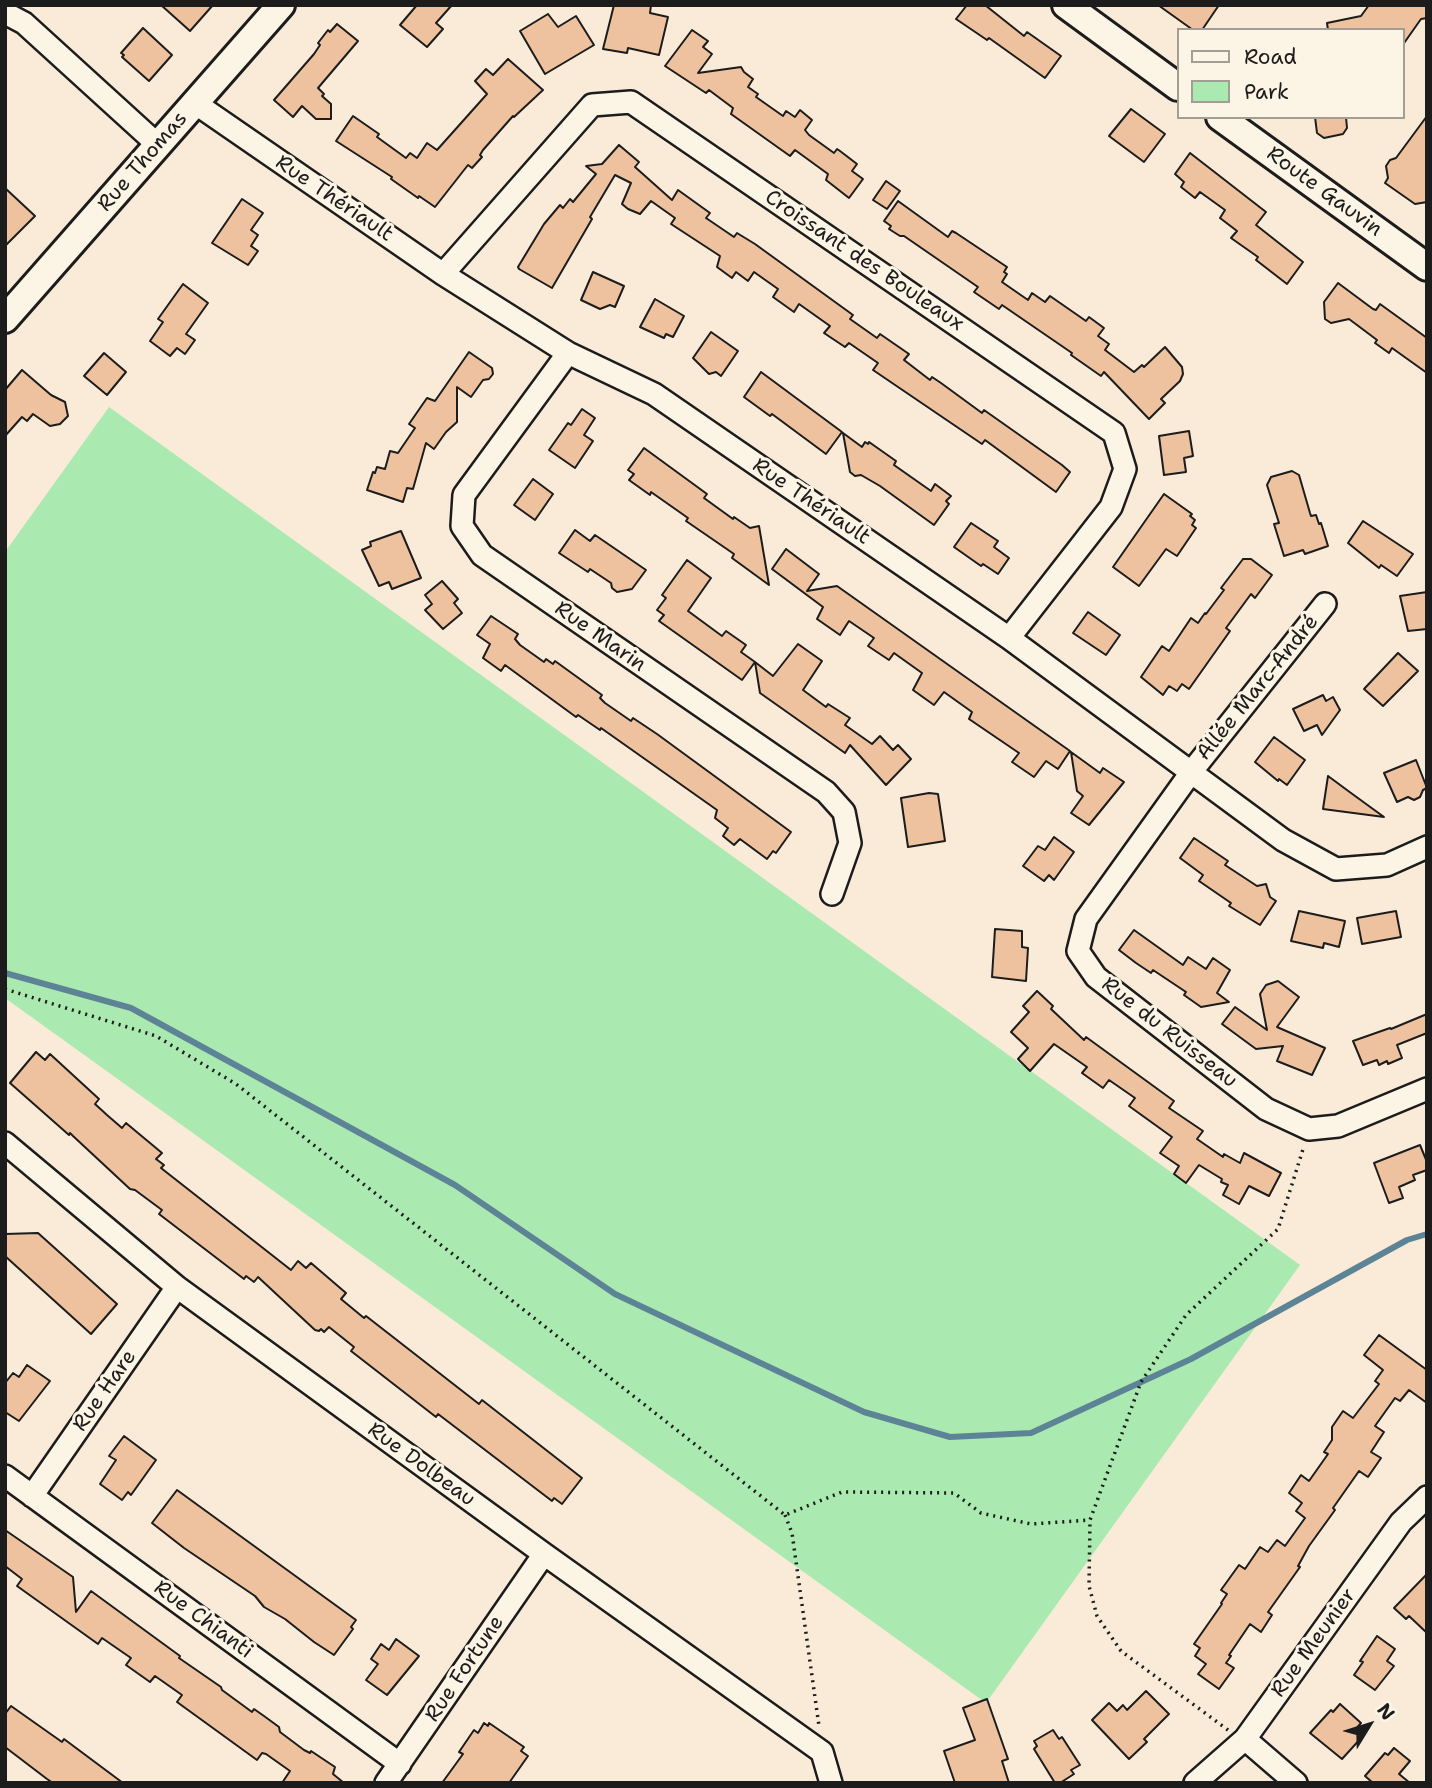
<!DOCTYPE html>
<html>
<head>
<meta charset="utf-8">
<style>
	body { margin:0 }
	#map { position:relative; width:1432px; height:1788px; overflow:hidden; background:#f9ebd7; font-family:"Shantell Sans",sans-serif }
	canvas { display:block }
	.frame { position:absolute; inset:0; border:7px solid #1c1c1c; pointer-events:none }
	.legend { position:absolute; left:1177px; top:28px; width:228px; height:91px; box-sizing:border-box; background:#fcf5e5; border:2px solid #a29e95; margin:0; padding:9px 12px; list-style:none; font-size:21px; color:#1c1c1c }
	.legend li { display:flex; align-items:center; gap:14px; height:35px }
	.legend b { width:35px; border:2px solid #a29e95 }
	.north { position:absolute; left:1334px; top:1690px; width:70px; height:70px; -webkit-text-stroke:5px #fcf5e5; paint-order:stroke; rotate:52deg; font-size:19px; font-weight:700; line-height:28px; text-align:center; color:#1c1c1c }
	.north::after { content:''; display:block; margin:auto; width:24px; height:32px; background:#1c1c1c; clip-path:polygon(50% 0,100% 100%,50% 72%,0 100%) }
</style>
</head>
<body>
<div id="map">
<canvas width="1432" height="1788"></canvas>
<div class="frame"></div>
<ul class="legend">
<li><b style="height:9px;background:#fcf5e5"></b>Road</li>
<li><b style="height:19px;background:#aae9b0"></b>Park</li>
</ul>
<div class="north">N</div>
</div>
<script>
const g = document.querySelector('canvas').getContext('2d');
g.lineJoin = 'round';
function fill(path, color) { g.fillStyle = color; g.fill(path, 'evenodd'); }
const toPath = rows => new Path2D(rows.map(r => 'M' + r).join(''));
function trace(path, color, width, dash) { g.strokeStyle = color; g.lineWidth = width; g.lineCap = dash ? 'butt' : 'round'; g.setLineDash(dash || []); g.stroke(path); }
function drawText(font, color, halo, rows, align = 'center') {
  g.font = font + ' "Shantell Sans",sans-serif'; g.lineWidth = 6; g.setLineDash([]); g.textBaseline = 'middle'; g.strokeStyle = halo; g.fillStyle = color; for (const [text, x, y, turn = 0] of rows) {
    g.save(); g.translate(x, y); g.rotate((+turn || 0) * Math.PI / 180); g.textAlign = isNaN(turn) ? turn : align; if (halo) g.strokeText(text, 0, 0); g.fillText(text, 0, 0); g.restore();
  }
}
fill(toPath([
	[109,407,1300,1265,986,1703,5,998,5,552]
]), '#aae9b0');
trace(toPath([
	[5,973,131,1008,455,1185,615,1294,864,1412,950,1437,1031,1433,1191,1359,1407,1240,1427,1234]
]), '#5d8396', 6);
const building = toPath([
	[161,5,213,5,190,31,161,5],
	[417,5,452,5,436,23,443,29,427,47,400,25,417,5],
	[614,5,651,5,650,13,668,17,659,55,628,48,627,53,603,49,614,5],
	[967,5,985,5,1024,36,1027,32,1061,56,1045,78,989,38,987,40,956,19,967,5],
	[1158,5,1219,5,1202,30,1193,30,1158,5],
	[1369,5,1427,5,1427,18,1421,19,1402,46,1402,30,1328,30,1327,23,1361,16,1369,5],
	[548,14,558,27,576,16,594,45,545,74,520,31,548,14],
	[337,24,358,41,318,88,324,94,322,96,331,104,331,119,316,119,302,106,293,117,274,100,314,54,320,45,318,43,328,30,330,32,337,24],
	[143,28,172,55,149,81,122,57,124,55,121,53,143,28],
	[692,30,708,41,703,47,712,54,698,73,741,67,744,72,753,79,748,87,758,94,756,97,783,116,786,111,795,117,800,110,812,120,805,130,809,135,834,153,837,149,840,151,857,164,852,171,863,179,849,198,826,180,828,174,795,150,790,156,731,114,733,108,709,90,706,93,665,66,692,30],
	[508,59,543,90,514,117,513,116,483,150,480,155,482,157,472,168,468,165,435,207,419,196,418,198,391,179,392,177,336,141,353,116,379,134,377,137,406,158,410,153,417,158,427,143,437,150,487,94,475,81,486,69,493,75,508,59],
	[1131,109,1165,134,1144,162,1109,136,1131,109],
	[1427,116,1427,202,1415,204,1385,183,1388,178,1386,166,1390,160,1396,158,1427,116],
	[1315,117,1346,117,1347,128,1343,134,1324,138,1317,133,1315,117],
	[619,145,639,162,635,167,672,200,678,190,710,213,706,218,734,237,737,233,755,244,853,315,850,319,877,338,880,334,909,354,904,360,930,380,932,377,941,383,982,413,984,410,1062,465,1070,472,1056,492,985,440,982,444,873,370,878,363,849,343,845,347,824,333,830,326,799,304,794,312,773,297,778,289,754,272,748,281,736,272,732,278,717,267,720,256,671,224,675,218,651,201,640,214,628,209,622,204,631,183,615,175,590,217,592,219,552,288,519,269,518,267,544,224,560,205,563,208,570,199,573,202,596,174,586,166,602,164,619,145],
	[1190,153,1266,212,1256,225,1303,262,1287,284,1256,260,1258,257,1231,238,1237,231,1220,218,1225,210,1200,192,1195,198,1181,187,1184,182,1175,174,1190,153],
	[886,181,900,191,887,209,873,200,886,181],
	[5,188,35,216,5,246,5,188],
	[242,199,263,213,251,230,258,235,251,246,258,251,248,265,212,243,242,199],
	[898,201,948,237,952,231,956,233,1007,267,1004,272,1007,274,1002,282,1028,300,1032,293,1045,302,1050,296,1086,321,1089,317,1104,328,1098,336,1109,344,1105,350,1134,372,1142,365,1144,367,1165,347,1182,367,1183,374,1180,381,1161,399,1165,403,1149,419,1104,372,1101,376,1071,355,1072,353,1002,305,999,309,974,292,978,287,904,236,900,236,889,229,891,226,884,221,898,201],
	[593,272,624,286,615,307,610,305,600,309,581,300,593,272],
	[1338,283,1373,309,1376,310,1380,304,1427,338,1427,373,1392,348,1389,353,1375,343,1377,340,1349,319,1331,323,1325,319,1324,302,1338,283],
	[183,284,208,303,186,334,195,340,185,354,177,348,170,356,150,341,163,322,158,319,183,284],
	[655,299,684,316,673,337,666,334,664,338,640,327,655,299],
	[711,332,738,351,721,376,716,372,709,374,693,358,711,332],
	[469,352,492,368,493,374,489,379,483,380,471,397,457,387,457,422,446,432,434,449,426,443,413,489,407,488,403,502,367,490,373,472,375,473,377,467,385,469,390,451,398,453,415,428,409,424,427,398,435,401,469,352],
	[104,353,126,372,107,395,84,376,104,353],
	[22,370,51,395,65,402,68,416,60,424,50,426,33,414,27,421,22,417,5,436,5,390,22,370],
	[761,372,842,432,826,454,772,414,770,416,744,397,761,372],
	[582,409,595,418,584,435,593,441,575,468,549,450,568,423,571,425,582,409],
	[1189,431,1193,456,1184,458,1186,472,1164,475,1159,436,1189,431],
	[843,433,862,447,865,442,868,444,869,442,896,461,894,465,931,491,935,484,951,496,946,501,949,504,934,525,880,486,861,475,855,476,850,472,843,433],
	[644,448,707,494,704,498,733,519,734,517,750,528,759,526,769,585,732,558,734,554,686,521,688,518,651,492,650,495,629,480,634,474,628,470,644,448],
	[1292,471,1299,475,1310,513,1311,516,1316,515,1319,524,1321,523,1328,546,1305,554,1303,550,1284,556,1274,524,1279,523,1267,485,1271,477,1292,471],
	[533,479,553,494,535,520,514,505,533,479],
	[1164,494,1192,514,1190,516,1195,520,1192,525,1196,528,1177,556,1166,549,1139,586,1113,567,1164,494],
	[1363,521,1413,554,1397,576,1381,565,1379,568,1348,543,1363,521],
	[971,523,998,541,994,547,1009,558,998,574,983,564,981,566,954,547,971,523],
	[575,530,590,541,595,535,646,570,632,589,617,592,612,588,611,583,590,569,588,572,559,553,575,530],
	[401,531,421,578,392,589,389,582,379,586,362,550,371,546,370,542,401,531],
	[786,549,819,574,807,591,837,586,1070,751,1058,769,1046,761,1034,777,1012,762,1019,753,969,719,972,712,944,692,934,705,913,690,922,673,894,653,889,660,868,646,874,638,849,621,840,635,817,619,823,607,772,569,786,549],
	[1243,559,1251,559,1272,575,1255,598,1251,594,1226,628,1230,631,1189,689,1182,684,1177,691,1169,686,1163,695,1141,677,1162,646,1169,651,1191,618,1198,623,1205,613,1206,614,1224,590,1221,588,1243,559],
	[687,560,711,578,688,611,722,636,726,631,746,645,741,652,755,662,742,680,659,621,664,615,657,610,666,598,662,595,687,560],
	[442,581,458,599,454,603,462,613,443,629,425,610,432,604,425,595,442,581],
	[1427,592,1427,629,1408,631,1400,596,1427,592],
	[1088,612,1120,635,1106,655,1073,633,1088,612],
	[491,616,518,634,515,639,520,645,544,662,546,659,553,664,555,661,602,695,600,698,605,703,631,721,633,718,657,734,791,832,776,853,773,851,767,859,740,839,734,845,723,836,728,828,715,818,717,810,601,728,600,730,578,715,576,717,505,665,501,671,483,658,490,644,477,635,491,616],
	[798,644,822,661,803,690,826,707,828,704,850,718,845,725,872,744,880,736,893,750,898,745,911,759,886,785,850,745,845,753,760,693,755,662,773,676,798,644],
	[1398,653,1418,671,1383,706,1364,689,1398,653],
	[1323,695,1326,701,1333,697,1340,710,1322,735,1317,725,1304,731,1293,709,1323,695],
	[1274,737,1305,760,1287,785,1279,779,1278,781,1255,762,1274,737],
	[1071,752,1100,773,1103,768,1124,782,1089,825,1071,813,1083,796,1077,791,1071,752],
	[1416,760,1427,788,1423,790,1420,797,1414,800,1408,797,1397,802,1384,773,1416,760],
	[1328,776,1351,793,1384,817,1323,809,1328,776],
	[929,793,938,794,945,841,908,847,901,798,929,793],
	[1054,837,1074,852,1054,880,1049,875,1044,881,1023,866,1038,846,1045,850,1054,837],
	[1194,838,1228,861,1225,865,1257,886,1266,884,1270,897,1276,901,1260,925,1229,906,1231,903,1199,881,1203,875,1180,858,1194,838],
	[1299,911,1345,921,1339,947,1324,943,1323,948,1291,941,1299,911],
	[1396,911,1401,937,1362,944,1357,918,1396,911],
	[995,929,1022,931,1022,947,1028,948,1026,981,992,977,995,929],
	[1134,930,1183,965,1188,957,1206,969,1213,958,1230,970,1217,993,1229,1002,1201,1007,1184,995,1186,992,1153,970,1151,973,1136,963,1119,950,1134,930],
	[1278,981,1299,997,1277,1027,1325,1048,1312,1075,1277,1061,1283,1046,1256,1049,1222,1024,1235,1007,1267,1030,1260,994,1266,985,1278,981],
	[1037,991,1053,1006,1051,1009,1084,1040,1086,1037,1174,1101,1169,1108,1203,1131,1197,1139,1223,1157,1224,1154,1240,1163,1244,1153,1281,1173,1269,1196,1249,1186,1239,1204,1223,1195,1228,1185,1221,1182,1222,1179,1199,1165,1186,1183,1174,1174,1179,1166,1160,1153,1172,1137,1129,1106,1135,1098,1109,1080,1103,1088,1082,1073,1087,1067,1054,1044,1030,1071,1018,1059,1028,1048,1011,1032,1029,1012,1023,1006,1037,991],
	[1427,1014,1427,1033,1397,1045,1402,1058,1388,1064,1387,1061,1379,1065,1377,1060,1363,1065,1353,1041,1390,1028,1391,1029,1427,1014],
	[36,1052,45,1060,50,1054,99,1099,95,1104,107,1115,122,1128,126,1123,162,1153,156,1159,164,1165,161,1168,291,1270,298,1261,306,1268,311,1263,346,1293,341,1299,364,1318,366,1316,479,1404,482,1400,582,1478,562,1504,554,1498,552,1501,438,1414,436,1417,351,1351,354,1347,329,1327,324,1332,321,1329,319,1331,315,1330,258,1277,254,1282,246,1276,244,1279,159,1214,162,1210,135,1190,130,1189,73,1136,70,1133,69,1135,10,1083,36,1052],
	[1420,1145,1427,1162,1427,1170,1413,1175,1415,1180,1399,1187,1403,1198,1389,1203,1374,1163,1420,1145],
	[38,1233,117,1304,91,1334,5,1256,5,1234,38,1233],
	[1379,1335,1427,1370,1427,1403,1409,1390,1400,1401,1395,1398,1375,1426,1384,1432,1371,1452,1381,1458,1368,1477,1359,1471,1333,1508,1335,1510,1309,1546,1298,1566,1300,1567,1268,1612,1272,1615,1261,1632,1250,1624,1229,1655,1231,1656,1226,1663,1234,1668,1219,1689,1198,1674,1206,1664,1195,1656,1200,1648,1194,1644,1222,1604,1221,1603,1227,1594,1221,1590,1239,1565,1245,1569,1260,1547,1268,1552,1277,1540,1285,1546,1305,1518,1296,1511,1302,1503,1289,1493,1301,1475,1309,1481,1328,1454,1324,1452,1332,1440,1332,1427,1343,1411,1353,1418,1379,1384,1375,1381,1383,1370,1364,1355,1379,1335],
	[27,1365,50,1381,19,1421,5,1412,5,1383,13,1373,19,1377,27,1365],
	[124,1436,156,1460,131,1495,128,1492,122,1500,100,1484,116,1460,109,1456,124,1436],
	[177,1490,356,1620,351,1627,353,1629,334,1655,314,1642,285,1619,264,1607,255,1596,184,1548,152,1523,177,1490],
	[5,1530,73,1577,76,1612,91,1591,180,1656,179,1658,221,1687,222,1690,252,1712,254,1709,264,1716,279,1727,280,1732,304,1750,310,1753,311,1751,335,1767,333,1774,344,1783,282,1783,290,1771,266,1754,262,1753,257,1760,177,1702,182,1695,155,1676,150,1682,126,1665,131,1658,102,1638,98,1644,17,1586,22,1579,5,1566,5,1530],
	[1427,1574,1427,1633,1409,1616,1406,1619,1394,1608,1427,1574],
	[1377,1636,1395,1649,1387,1661,1394,1666,1375,1690,1354,1675,1363,1662,1360,1661,1377,1636],
	[396,1639,419,1656,387,1695,366,1680,378,1664,371,1659,381,1644,389,1650,396,1639],
	[1146,1691,1169,1714,1144,1739,1147,1742,1129,1759,1092,1720,1109,1703,1117,1711,1123,1705,1127,1710,1146,1691],
	[987,1699,1008,1759,1002,1761,1009,1783,955,1783,944,1751,975,1740,963,1708,987,1699],
	[1340,1704,1361,1723,1355,1730,1362,1737,1342,1759,1310,1733,1331,1710,1333,1712,1340,1704],
	[11,1706,62,1742,64,1739,123,1783,53,1783,47,1779,5,1747,5,1714,11,1706],
	[484,1723,488,1726,489,1723,524,1747,521,1751,528,1756,509,1783,442,1783,463,1754,459,1752,474,1730,478,1733,484,1723],
	[1053,1730,1059,1739,1062,1737,1080,1765,1071,1770,1074,1774,1060,1783,1055,1783,1034,1749,1037,1746,1034,1741,1053,1730],
	[1394,1748,1410,1761,1399,1774,1410,1783,1373,1783,1365,1776,1385,1753,1388,1755,1394,1748]
]);
fill(building, '#efc29f');
trace(building, '#1c1c1c', 2);
const minor = toPath([
	[5,13,24,23,158,145],
	[195,103,443,274,568,353,654,394,1009,638,1283,840,1336,869,1387,865,1427,847],
	[443,274,592,105,631,102,1114,433,1125,469,1111,507,1009,638],
	[568,353,464,495,462,526,482,555,826,792,844,812,850,843,832,894],
	[1325,604,1192,771,1086,919,1078,951,1096,977,1266,1109,1309,1129,1338,1126,1427,1089],
	[5,1143,177,1287,544,1554,822,1752,831,1783],
	[5,1476,400,1764],
	[32,1496,177,1287],
	[1245,1739,1296,1783],
	[386,1783,544,1554],
	[1195,1783,1245,1739,1401,1522,1427,1497]
]);
const tertiary = toPath([
	[1066,5,1178,87],
	[1220,117,1427,267],
	[5,319,281,5]
]);
trace(minor, '#1c1c1c', 26);
trace(tertiary, '#1c1c1c', 32);
trace(toPath([
	[5,989,156,1036,236,1084,785,1515,842,1492,954,1493,981,1513,1031,1524,1090,1520],
	[785,1515,792,1533,819,1726],
	[1228,1730,1121,1651,1097,1616,1089,1586,1090,1520,1141,1382,1186,1315,1278,1229,1304,1146]
]), '#1c1c1c', 3.5, [2, 5]);
trace(minor, '#fcf5e5', 21);
trace(tertiary, '#fcf5e5', 26);
drawText('21px', '#1c1c1c', '#fcf5e5', [
	["Rue Thomas",143,162,-49],
	["Route Gauvin",1324,192,36],
	["Rue Thériault",334,199,34],
	["Croissant des Bouleaux",864,261,34],
	["Rue Thériault",811,502,34],
	["Rue Marin",600,637,35],
	["Allée Marc-André",1258,688,-51],
	["Rue du Ruisseau",1169,1033,38],
	["Rue Hare",105,1391,-55],
	["Rue Dolbeau",421,1465,36],
	["Rue Chianti",203,1620,36],
	["Rue Meunier",1314,1643,-54],
	["Rue Fortune",465,1669,-56]
]);
</script>
</body>
</html>
